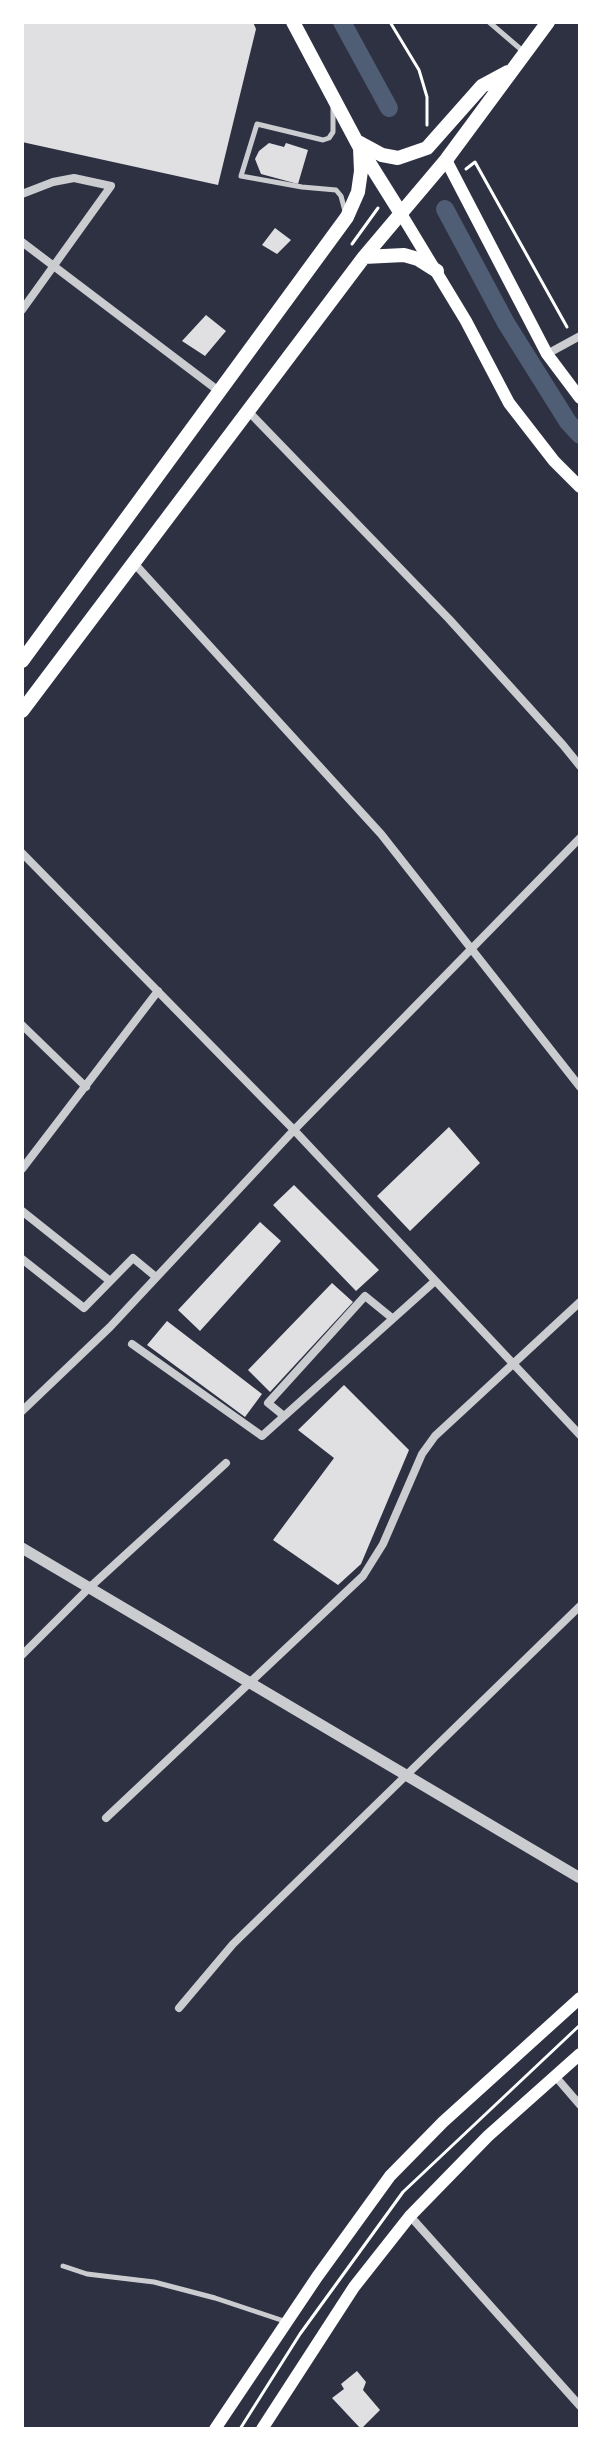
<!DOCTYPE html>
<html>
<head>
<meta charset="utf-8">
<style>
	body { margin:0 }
	#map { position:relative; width:602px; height:2451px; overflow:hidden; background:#2d3142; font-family:Spectral,serif }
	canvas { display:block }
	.frame { position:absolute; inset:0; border:24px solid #fff; pointer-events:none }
</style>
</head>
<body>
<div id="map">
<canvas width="602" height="2451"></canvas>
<div class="frame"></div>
</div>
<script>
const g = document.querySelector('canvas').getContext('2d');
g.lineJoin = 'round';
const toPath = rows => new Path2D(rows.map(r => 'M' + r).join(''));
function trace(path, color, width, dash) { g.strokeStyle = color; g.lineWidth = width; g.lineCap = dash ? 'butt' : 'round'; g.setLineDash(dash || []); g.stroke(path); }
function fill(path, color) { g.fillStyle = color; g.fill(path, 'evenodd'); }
trace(toPath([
	[342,22,389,108],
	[445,209,506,323,568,422,580,435]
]), '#4f5d75', 18);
fill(toPath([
	[22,22,253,22,256,29,218,185,22,142],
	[269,143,284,147,286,143,308,150,298,184,261,174,255,159,259,151],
	[275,228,291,240,277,254,262,245],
	[206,315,226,331,205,356,182,341],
	[449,1127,480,1163,410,1231,377,1196],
	[294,1185,379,1270,356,1291,273,1205],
	[260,1222,281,1241,200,1331,178,1310],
	[332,1283,353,1302,270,1392,248,1370],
	[167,1321,262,1394,245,1417,147,1345],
	[344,1385,409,1450,361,1564,338,1585,273,1540,334,1458,298,1430],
	[357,2371,366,2382,363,2390,380,2410,361,2429,332,2398,344,2389,341,2384]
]), '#e0e0e3');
trace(toPath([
	[390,22,419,70,427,97,427,125],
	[466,169,475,162,567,327],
	[352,244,378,208],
	[240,2429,300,2334,403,2192,580,2025]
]), '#fff', 3);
trace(toPath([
	[489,22,524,52],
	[333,108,333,132,329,138,323,140,257,124,241,176,302,187,336,190,341,196,345,211],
	[63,2266,87,2274,154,2282,215,2298,287,2322]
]), '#caccd0', 5);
trace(toPath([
	[22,194,53,182,74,178,111,186,22,310],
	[22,242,220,392],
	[547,354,580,336],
	[248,411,449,619,563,745,580,766],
	[133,562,381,834,580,1087],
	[22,853,294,1130,580,1435],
	[22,1025,86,1087],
	[22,1169,158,991],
	[22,1211,110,1281],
	[22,1259,84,1308,133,1258,156,1277],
	[132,1344,262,1436,435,1281],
	[22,1411,110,1327,294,1130,580,838],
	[284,1416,268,1403,365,1296,392,1318],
	[22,1655,89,1588,226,1463],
	[106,1818,363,1576,383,1544,422,1454,435,1436,580,1302],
	[179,2008,233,1944,580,1606],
	[555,2076,580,2105],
	[410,2216,580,2406]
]), '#caccd0', 8);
trace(toPath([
	[22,1548,580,1878]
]), '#caccd0', 11);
trace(toPath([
	[446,160,547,354,580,398],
	[400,212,466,321,509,403,554,461,580,487],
	[215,2429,317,2277,390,2176,443,2122,580,1998],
	[262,2429,354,2287,410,2216,488,2136,580,2054]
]), '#fff', 12);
trace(toPath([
	[293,22,360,148,400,212],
	[358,142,382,155,398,158,427,148,482,86,508,72],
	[364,257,404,255,418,259,437,271],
	[22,661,347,217,358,192,361,171,360,148],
	[22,711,364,257,446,160,548,22]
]), '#fff', 14);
</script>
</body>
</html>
